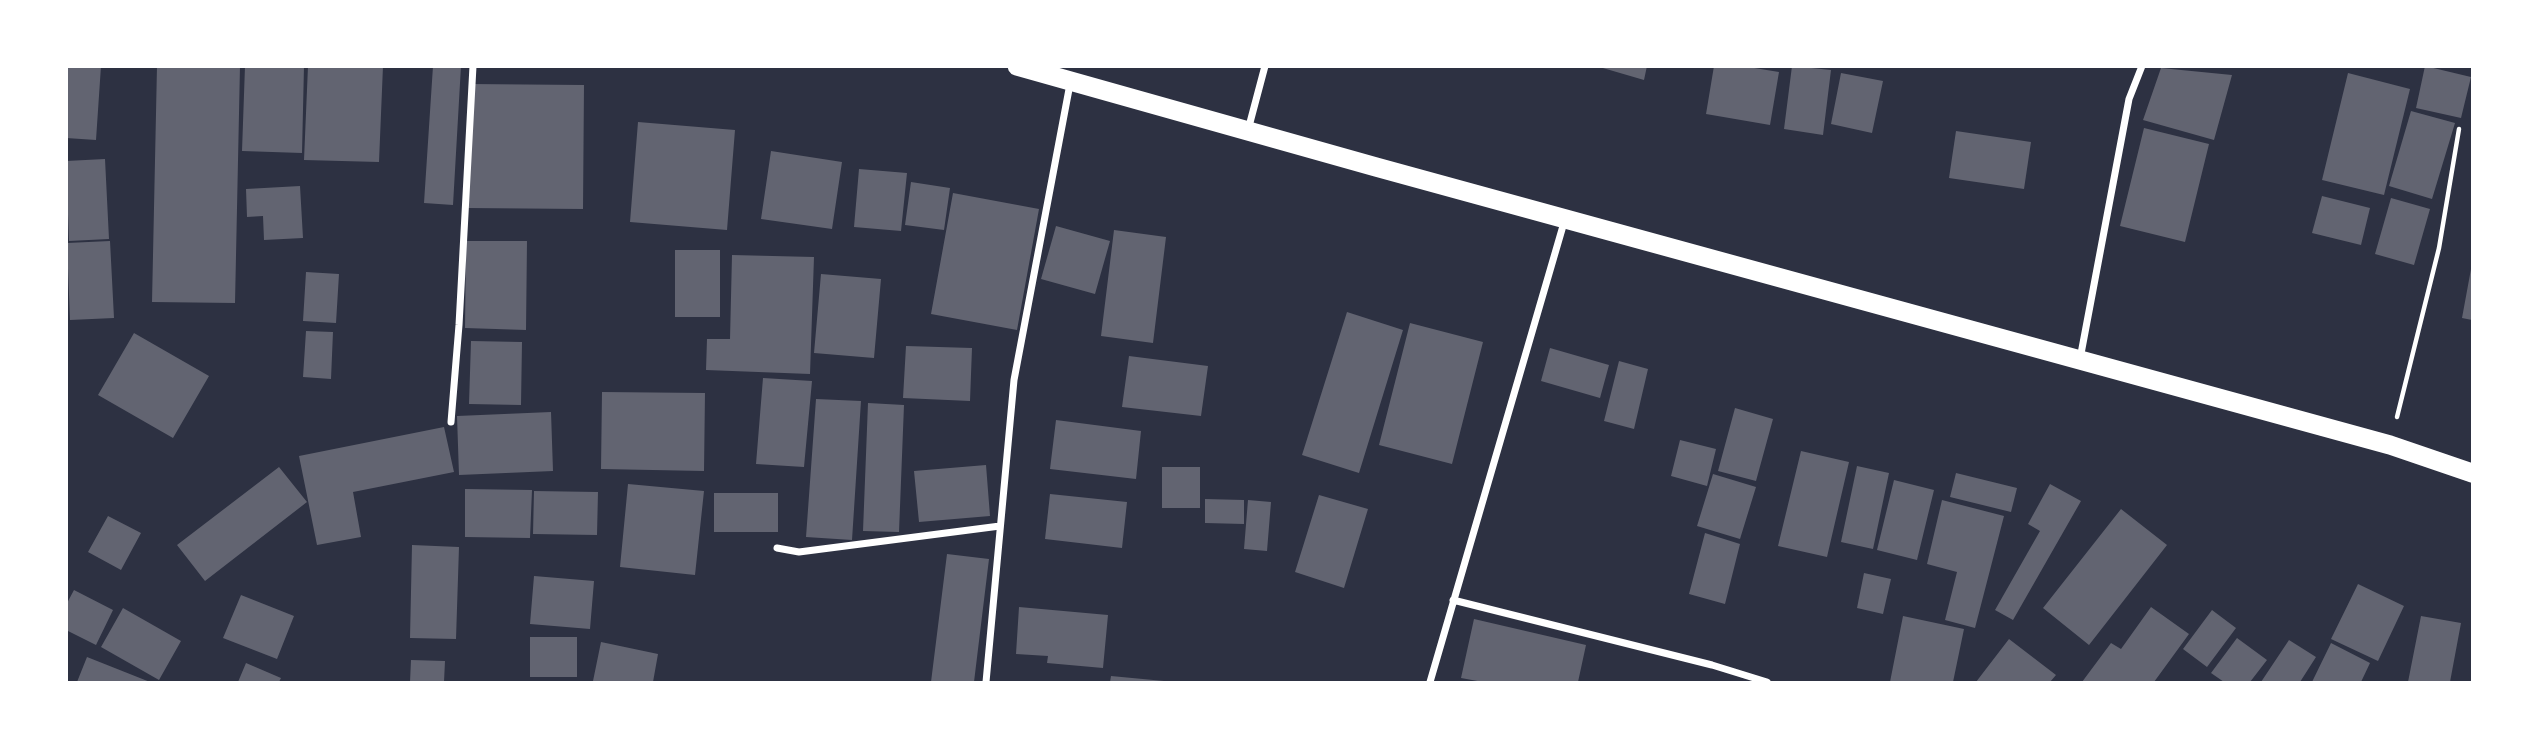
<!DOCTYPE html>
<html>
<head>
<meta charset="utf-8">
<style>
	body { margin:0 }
	#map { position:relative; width:2539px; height:749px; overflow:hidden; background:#2d3142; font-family:Figtree,sans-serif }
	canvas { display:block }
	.frame { position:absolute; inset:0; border:68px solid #fff; pointer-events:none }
</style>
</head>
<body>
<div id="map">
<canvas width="2539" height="749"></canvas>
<div class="frame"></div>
</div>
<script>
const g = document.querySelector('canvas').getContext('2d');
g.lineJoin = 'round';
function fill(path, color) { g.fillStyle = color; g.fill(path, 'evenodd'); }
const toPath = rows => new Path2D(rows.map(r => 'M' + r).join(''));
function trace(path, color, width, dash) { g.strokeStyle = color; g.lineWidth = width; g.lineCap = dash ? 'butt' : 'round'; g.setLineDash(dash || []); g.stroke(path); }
fill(toPath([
	[66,66,101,66,96,140,66,138],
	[157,66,240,66,235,303,152,302],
	[245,66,304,66,302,153,242,151],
	[308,66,383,66,379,162,304,160],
	[433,66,461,66,453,205,424,203],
	[1596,66,1647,66,1644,80],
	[1714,66,1742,66,1779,72,1770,125,1706,114],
	[1792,66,1831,70,1823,135,1784,129],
	[2425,66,2471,77,2461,118,2416,108],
	[2161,68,2232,75,2214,140,2143,120],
	[1841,73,1883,81,1872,133,1831,124],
	[2348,73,2410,89,2384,195,2322,180],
	[469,84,584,85,583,209,467,208],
	[2411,111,2455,123,2432,199,2389,186],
	[638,122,735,130,727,230,630,222],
	[2144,128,2209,144,2185,242,2120,226],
	[1956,131,2031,142,2024,189,1949,178],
	[771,151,842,162,832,229,761,219],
	[105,159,109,239,69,241,66,161],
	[859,169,907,173,901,231,854,227],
	[911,182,950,188,944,230,905,225],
	[300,186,303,238,264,240,263,216,247,217,246,189],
	[953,193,1039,209,1017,330,931,314],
	[2322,196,2370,208,2361,245,2312,233],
	[2391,198,2430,209,2414,265,2375,254],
	[1056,226,1110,241,1095,294,1041,279],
	[1114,230,1166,237,1153,343,1101,336],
	[110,241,114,318,70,320,67,243],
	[466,241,527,241,526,330,465,328],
	[675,250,720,250,720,317,675,317],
	[732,255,814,257,810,374,706,370,707,339,730,339],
	[2471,269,2472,269,2472,320,2462,318],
	[306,272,339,274,336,323,303,321],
	[821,274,881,279,874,358,814,353],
	[1347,312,1403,330,1359,473,1302,455],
	[1410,323,1483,342,1452,464,1379,445],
	[306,331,333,332,331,379,303,377],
	[134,333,209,376,173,438,98,395],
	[471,341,522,342,521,405,469,404],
	[906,346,972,348,970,401,903,398],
	[1550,348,1609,365,1600,398,1541,381],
	[1129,356,1208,366,1201,416,1122,407],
	[1619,361,1648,369,1634,429,1604,421],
	[763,378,812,381,804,467,756,464],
	[602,392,705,393,704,471,601,469],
	[816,399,861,401,852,540,806,537],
	[868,403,904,405,899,532,863,531],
	[1735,408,1773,419,1756,481,1718,471],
	[551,412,553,471,459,475,457,416],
	[1056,420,1141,431,1136,479,1050,469],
	[444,427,454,472,353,492,361,537,317,545,299,456],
	[1680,440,1716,449,1707,486,1671,476],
	[1801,451,1849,462,1827,557,1778,546],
	[986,465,990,516,919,522,914,471],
	[1857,466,1889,473,1873,549,1841,542],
	[279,467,307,502,205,581,177,545],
	[1162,467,1200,467,1200,508,1162,508],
	[1956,473,2017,488,2011,512,1950,497],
	[1713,474,1756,487,1740,539,1697,526],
	[1894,480,1934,490,1917,560,1877,550],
	[628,484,704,491,695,575,620,567],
	[2050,484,2081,501,2013,620,1995,610,2040,531,2028,524],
	[465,489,532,490,530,538,465,537],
	[534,491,598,492,597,535,533,534],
	[714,493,778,493,778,532,714,532],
	[1050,494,1127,502,1122,548,1045,539],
	[1319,495,1368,509,1344,588,1295,572],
	[1205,499,1244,500,1244,524,1205,523],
	[1248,500,1271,502,1267,551,1244,549],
	[1942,500,2004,516,1975,628,1945,620,1957,572,1927,564],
	[2121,509,2167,545,2089,645,2043,608],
	[108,516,141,533,121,570,88,552],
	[1705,533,1740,544,1725,604,1689,594],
	[412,545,459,547,456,639,410,638],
	[947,554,989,559,974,682,931,682],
	[1864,573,1891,579,1883,614,1857,608],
	[534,576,594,581,590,629,530,624],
	[2358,584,2404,606,2378,661,2331,639],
	[74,590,113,610,96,645,66,630,66,605],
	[241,595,294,616,277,659,223,638],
	[1019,607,1108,615,1103,668,1047,663,1048,656,1016,654],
	[2151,607,2189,634,2154,682,2082,682,2111,643,2121,649],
	[123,608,181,641,159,680,101,647],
	[2212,610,2236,628,2207,667,2183,649],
	[1903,616,1964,629,1953,682,1890,682],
	[2421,616,2461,623,2450,682,2408,682],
	[1474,619,1586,645,1578,682,1483,682,1461,678],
	[530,637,577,637,577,677,530,677],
	[2237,638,2267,660,2250,682,2224,682,2211,673],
	[2009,639,2056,675,2050,682,1976,682],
	[2289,640,2316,657,2300,682,2261,682],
	[601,642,658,654,653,682,593,681],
	[2331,643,2370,663,2361,682,2312,682],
	[87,657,150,682,77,682],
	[411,660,445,661,444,682,410,682],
	[246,663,281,678,279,682,238,682],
	[1111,676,1164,681,1164,682,1110,682]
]), '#626471');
trace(toPath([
	[2397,417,2439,248,2459,129]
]), '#fff', 4.5);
trace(toPath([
	[1248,130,1265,66],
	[2080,359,2129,99,2142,66],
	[451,422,459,325,473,66],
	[777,548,799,552,1000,526],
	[1453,600,1712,665,1767,682],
	[986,682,1014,380,1070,84],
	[1430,682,1565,219]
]), '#fff', 7);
trace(toPath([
	[1017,66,1376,167,2390,445,2472,473]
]), '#fff', 19);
</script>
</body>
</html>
